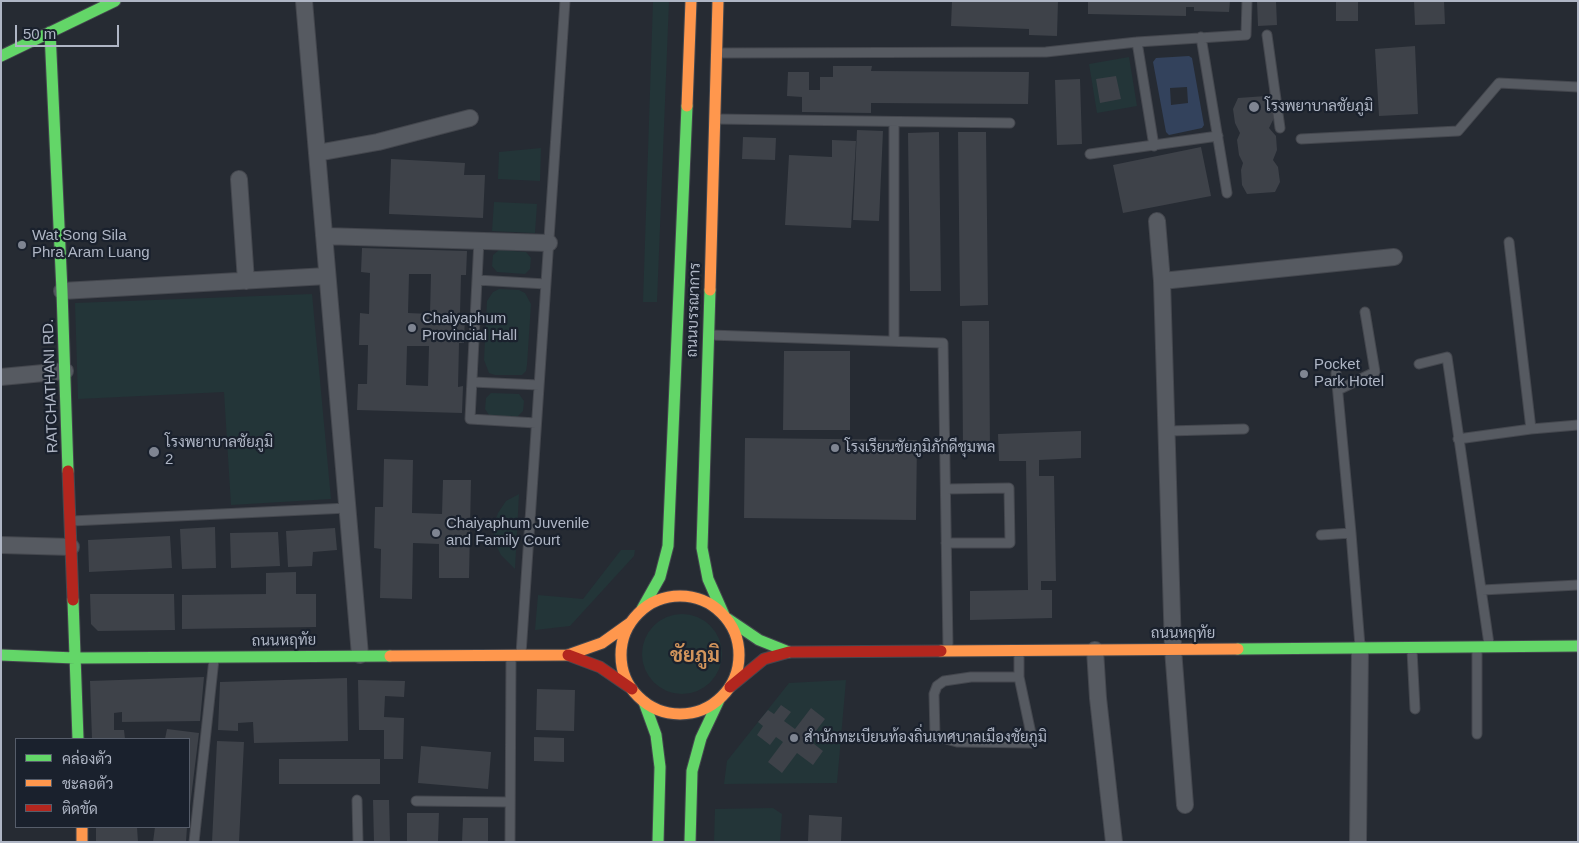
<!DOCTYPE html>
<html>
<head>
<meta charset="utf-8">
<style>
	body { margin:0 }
	#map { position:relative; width:1579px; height:843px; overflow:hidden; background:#262b33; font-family:Arial,Sarabun,sans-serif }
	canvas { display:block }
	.frame { position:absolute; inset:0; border:2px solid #afb6c5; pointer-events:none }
	.legend { position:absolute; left:15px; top:738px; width:175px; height:90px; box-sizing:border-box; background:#1a212d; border:1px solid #565d6a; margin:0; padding:6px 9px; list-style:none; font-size:15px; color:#afb6c5 }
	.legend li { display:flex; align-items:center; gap:10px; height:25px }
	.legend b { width:25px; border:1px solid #565d6a }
	.scale { position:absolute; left:15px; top:25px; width:104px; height:22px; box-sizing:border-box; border:2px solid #afb6c5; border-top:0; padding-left:6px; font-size:15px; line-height:18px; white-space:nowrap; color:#afb6c5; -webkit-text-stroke:4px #1a212d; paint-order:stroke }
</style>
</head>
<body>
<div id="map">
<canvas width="1579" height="843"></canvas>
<div class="frame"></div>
<ul class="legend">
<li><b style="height:6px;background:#63d668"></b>คล่องตัว</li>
<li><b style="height:6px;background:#ff974d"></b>ชะลอตัว</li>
<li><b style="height:6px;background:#b3261e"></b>ติดขัด</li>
</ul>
<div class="scale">50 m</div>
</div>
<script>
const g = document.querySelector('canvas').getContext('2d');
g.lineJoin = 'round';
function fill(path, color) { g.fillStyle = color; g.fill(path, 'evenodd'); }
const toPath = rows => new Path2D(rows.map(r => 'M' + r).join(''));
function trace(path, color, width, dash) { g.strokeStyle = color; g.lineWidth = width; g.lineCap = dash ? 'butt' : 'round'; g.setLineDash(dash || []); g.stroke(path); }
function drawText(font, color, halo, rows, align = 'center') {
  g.font = font + ' Arial,Sarabun,sans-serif'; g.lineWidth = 4.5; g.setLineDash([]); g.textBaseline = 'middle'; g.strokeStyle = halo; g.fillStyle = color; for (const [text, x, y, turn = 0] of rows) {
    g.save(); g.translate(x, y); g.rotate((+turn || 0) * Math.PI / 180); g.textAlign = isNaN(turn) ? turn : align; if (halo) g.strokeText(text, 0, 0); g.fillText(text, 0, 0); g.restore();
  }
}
fill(toPath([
	[653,1,669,1,657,302,643,302],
	[1129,57,1137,106,1097,113,1089,64],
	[541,148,540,181,498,179,499,152],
	[494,202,537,204,535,233,492,231],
	[499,250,526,252,531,258,530,269,525,274,497,272,492,266,493,255],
	[499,289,519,290,525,293,531,304,527,365,526,371,522,375,495,375,489,373,484,360,487,301,493,292],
	[312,294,331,499,231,505,224,392,78,399,75,303],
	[491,393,519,394,524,401,523,411,517,417,489,415,485,409,486,398],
	[519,494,515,569,501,555,494,541,493,527,498,513,506,501],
	[621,550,635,550,634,556,570,626,535,630,538,595,583,599],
	'642 654a40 40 0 1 1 80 0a40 40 0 1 1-80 0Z',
	[846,680,837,783,724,784,727,761,789,683],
	[773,808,782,814,780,842,714,842,715,809]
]), '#233538');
fill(toPath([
	[1189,56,1192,58,1204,125,1202,128,1169,135,1166,132,1153,62,1156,58],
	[1187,87,1188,103,1171,105,1170,88]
]), '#33425c');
fill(toPath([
	[952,1,1058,1,1057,36,1029,35,1029,29,951,26],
	[1088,1,1230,1,1229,12,1194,11,1194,7,1186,7,1186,16,1088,14],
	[1257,1,1276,1,1277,25,1258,26],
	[1336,1,1358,1,1358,21,1336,21],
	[1414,1,1444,1,1445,24,1415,25],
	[1415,46,1418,114,1379,116,1375,49],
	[833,66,872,66,871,71,1029,72,1028,104,871,103,871,113,802,112,802,97,787,96,788,72,809,72,809,90,820,90,820,77,833,77],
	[1116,76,1121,99,1100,103,1096,79],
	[1080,79,1082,144,1057,145,1055,80],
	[1266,96,1272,103,1274,118,1269,128,1276,136,1277,150,1273,160,1278,167,1280,182,1275,192,1247,194,1242,185,1241,170,1243,163,1239,155,1237,140,1240,133,1235,123,1233,109,1238,98],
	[857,130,883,131,879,221,853,220],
	[939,132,941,291,910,291,908,133],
	[958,132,986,132,988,305,960,306],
	[743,137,776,138,775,160,742,159],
	[832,140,856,141,851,228,785,225,789,155,832,157],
	[1201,147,1211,196,1123,213,1113,165],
	[391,159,465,163,464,175,485,175,483,218,389,214],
	[362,248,467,251,466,275,461,275,460,314,465,314,464,343,459,343,458,387,463,386,462,413,357,410,358,384,367,384,368,345,359,345,360,313,369,314,370,273,361,272],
	[409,274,431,274,430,314,408,313],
	[407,346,429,346,428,386,406,385],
	[962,321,989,321,990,452,963,452],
	[784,351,850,351,850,430,783,430],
	[1081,431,1081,458,1039,460,1039,476,1054,476,1056,581,1041,581,1041,590,1052,590,1052,618,970,620,970,591,1028,590,1026,461,999,461,998,434],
	[745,438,917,440,916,520,744,518],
	[384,459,413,460,412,513,442,514,443,480,471,480,469,578,439,578,439,544,413,543,412,599,380,598,381,549,374,548,375,507,383,507],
	[215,527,216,568,182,569,180,529],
	[335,528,337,550,313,552,312,566,288,567,286,531],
	[278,532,280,566,231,568,230,533],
	[170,536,172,568,89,572,88,540],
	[296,572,296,594,316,594,316,627,182,629,182,595,266,594,266,573],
	[90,594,174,594,175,630,98,631,91,624],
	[204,677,200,721,122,722,122,712,114,713,114,730,124,730,125,739,92,739,90,681],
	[347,678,348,741,254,743,253,722,238,723,238,731,218,730,220,682],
	[358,680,405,681,404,697,385,696,384,717,404,718,403,759,384,759,384,730,359,730],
	[537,689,575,690,574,731,536,730],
	[781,705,791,712,784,721,795,729,811,708,825,719,809,740,823,751,813,765,797,753,782,773,768,762,783,742,776,737,770,745,757,735,763,726,758,722,768,710,774,714],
	[167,729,199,733,190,806,189,806,189,739,165,739],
	[534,737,564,738,564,762,534,761],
	[217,741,244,742,239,842,212,842],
	[421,746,491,752,488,789,418,783],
	[279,759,380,759,380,784,279,784],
	[373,800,389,800,390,842,374,842],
	[407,813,439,813,438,842,407,842],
	[809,815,842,817,841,842,808,842],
	[463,818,488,818,488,842,462,842],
	[96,827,137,827,138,842,96,842],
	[155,827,187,827,186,842,153,842]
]), '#3e4249');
const lane = toPath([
	[1267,35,1280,128],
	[1201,37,1227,193],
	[1137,42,1154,146],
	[719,53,1046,52,1137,42,1246,35,1247,1],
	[715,119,1010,123],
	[1301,139,1458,131,1499,83,1578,87],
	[1090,154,1218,136],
	[479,240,470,419,536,423],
	[1509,242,1531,429],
	[477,280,546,284],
	[710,335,943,343,948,648],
	[894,341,894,122],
	[1419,364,1447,357,1489,644],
	[1336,373,1351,533,1360,646],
	[472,382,539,385],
	[1338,390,1375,372,1365,312],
	[1167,431,1244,429],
	[1458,439,1531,429,1578,425],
	[946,489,1009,488,1010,543,946,543],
	[71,521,348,508],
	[1321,535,1351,533],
	[1482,590,1578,585],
	[1412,650,1415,709],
	[521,654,565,1],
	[1019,677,971,677,944,681,937,686,934,694,935,736,957,742,1033,743,1019,677,1019,653],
	[1477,734,1477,649],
	[357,800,358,842],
	[416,801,510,802],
	[194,842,214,659],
	[510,842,511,657]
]);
const street = toPath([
	[304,1,360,655],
	[317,153,378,142,470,118],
	[239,179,246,281],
	[1157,221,1162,281,1173,649,1185,805],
	[324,236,549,243],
	[1162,281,1394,257],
	[62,291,327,276],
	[1,377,65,371],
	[1,545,71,547],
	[1095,650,1098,698,1114,842],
	[1358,842,1360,648]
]);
const fast = toPath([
	[50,32,62,291,68,471],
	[1,56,115,1],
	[710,290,702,548,708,579,724,615],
	[73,600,78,739],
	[642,609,660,577,668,546,687,106],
	[728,619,759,640,789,652],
	[1238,649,1578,646],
	[1,655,75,658,390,656],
	[644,702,656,735,660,767,658,842],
	[690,842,692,771,701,738,719,700]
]);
const slow = toPath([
	[687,106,691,1],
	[710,290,718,1],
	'621 655a59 59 0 1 1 118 0a59 59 0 1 1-118 0Z',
	[941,651,1238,649],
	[390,656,568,655,602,643,630,623],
	[82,827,82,842]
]);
const jam = toPath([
	[68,471,73,600],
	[568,655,600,667,632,689],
	[730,687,764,659,789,652,941,651]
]);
trace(lane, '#44474e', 11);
trace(street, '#44474e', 18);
trace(fast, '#44474e', 13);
trace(slow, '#44474e', 13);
trace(jam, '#44474e', 13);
trace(lane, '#565a61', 9);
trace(street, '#565a61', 16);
trace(fast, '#63d668', 11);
trace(slow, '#ff974d', 11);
trace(jam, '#b3261e', 11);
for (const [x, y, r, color] of [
	[1254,107,6,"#7f8592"],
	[22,245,5,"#7f8592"],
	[412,328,5,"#7f8592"],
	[1304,374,5,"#7f8592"],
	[835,448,5,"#7f8592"],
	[154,452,6,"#7f8592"],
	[436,533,5,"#7f8592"],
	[794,738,5,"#7f8592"]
]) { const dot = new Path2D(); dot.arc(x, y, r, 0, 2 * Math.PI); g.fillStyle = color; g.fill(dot); trace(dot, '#1a212d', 2); }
drawText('15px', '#afb6c5', '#1a212d', [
	["โรงพยาบาลชัยภูมิ",1265,107],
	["Wat Song Sila",32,236],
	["Phra Aram Luang",32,253],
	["Chaiyaphum",422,319],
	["Provincial Hall",422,336],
	["Pocket",1314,365],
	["Park Hotel",1314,382],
	["โรงพยาบาลชัยภูมิ",165,443],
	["2",165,460],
	["โรงเรียนชัยภูมิภักดีชุมพล",845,448],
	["Chaiyaphum Juvenile",446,524],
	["and Family Court",446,541],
	["สำนักทะเบียนท้องถิ่นเทศบาลเมืองชัยภูมิ",804,738]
], 'left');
drawText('15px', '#afb6c5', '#1a212d', [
	["ถนนบรรณาการ",694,310,-88],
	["RATCHATHANI RD.",51,386,-92],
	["ถนนหฤทัย",1183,634],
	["ถนนหฤทัย",284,641,-1]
]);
drawText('bold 20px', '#d3955c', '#1a212d', [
	["ชัยภูมิ",695,656]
]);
</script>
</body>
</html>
